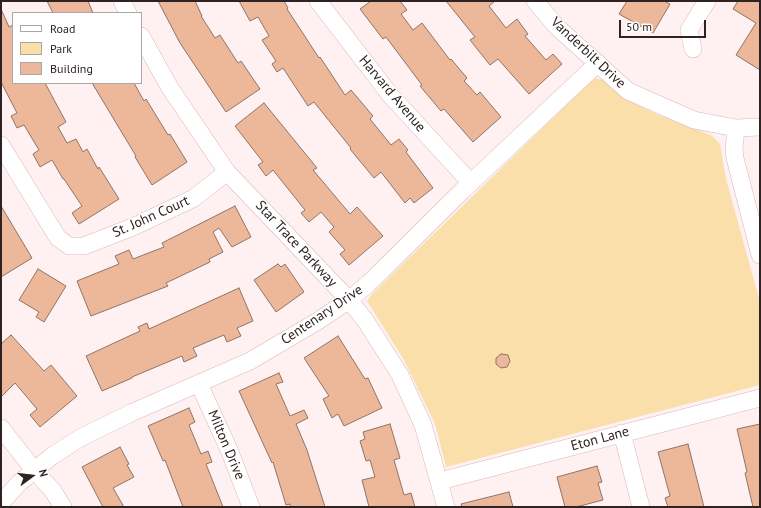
<!DOCTYPE html>
<html>
<head>
<meta charset="utf-8">
<style>
	body { margin:0 }
	#map { position:relative; width:761px; height:508px; overflow:hidden; background:#fff1f1; font-family:"PT Sans",sans-serif }
	canvas { display:block }
	.frame { position:absolute; inset:0; border:2px solid #2f2223; pointer-events:none }
	.legend { position:absolute; left:12px; top:12px; width:130px; height:72px; box-sizing:border-box; background:#fff; border:1px solid #aca7a7; margin:0; padding:5px 7px; list-style:none; font-size:12px; color:#2f2223 }
	.legend li { display:flex; align-items:center; gap:8px; height:20px }
	.legend b { width:20px; border:1px solid #aca7a7 }
	.north { position:absolute; left:12px; top:456px; width:40px; height:40px; -webkit-text-stroke:3px #fff; paint-order:stroke; rotate:75deg; font-size:11px; font-weight:700; line-height:16px; text-align:center; color:#2f2223 }
	.north::after { content:''; display:block; margin:auto; width:14px; height:18px; background:#2f2223; clip-path:polygon(50% 0,100% 100%,50% 72%,0 100%) }
	.scale { position:absolute; left:619px; top:20px; width:87px; height:18px; box-sizing:border-box; border:2px solid #2f2223; border-top:0; padding-left:5px; font-size:12px; line-height:14px; white-space:nowrap; color:#2f2223; -webkit-text-stroke:3px #fff; paint-order:stroke }
</style>
</head>
<body>
<div id="map">
<canvas width="761" height="508"></canvas>
<div class="frame"></div>
<ul class="legend">
<li><b style="height:5px;background:#fff"></b>Road</li>
<li><b style="height:11px;background:#fadfab"></b>Park</li>
<li><b style="height:11px;background:#edb79a"></b>Building</li>
</ul>
<div class="north">N</div>
<div class="scale">50 m</div>
</div>
<script>
const g = document.querySelector('canvas').getContext('2d');
g.lineJoin = 'round';
function fill(path, color) { g.fillStyle = color; g.fill(path, 'evenodd'); }
const toPath = rows => new Path2D(rows.map(r => 'M' + r).join(''));
function trace(path, color, width, dash) { g.strokeStyle = color; g.lineWidth = width; g.lineCap = dash ? 'butt' : 'round'; g.setLineDash(dash || []); g.stroke(path); }
function drawText(font, color, halo, rows, align = 'center') {
  g.font = font + ' "PT Sans",sans-serif'; g.lineWidth = 3; g.setLineDash([]); g.textBaseline = 'middle'; g.strokeStyle = halo; g.fillStyle = color; for (const [text, x, y, turn = 0] of rows) {
    g.save(); g.translate(x, y); g.rotate((+turn || 0) * Math.PI / 180); g.textAlign = isNaN(turn) ? turn : align; if (halo) g.strokeText(text, 0, 0); g.fillText(text, 0, 0); g.restore();
  }
}
fill(toPath([
	[594,78,605,80,628,100,658,115,685,124,712,136,720,144,726,179,760,302,760,385,446,467,435,424,404,360,367,301,372,294]
]), '#fadfab');
const building = toPath([
	[47,1,88,1,93,13,53,13,47,1],
	[158,1,195,1,202,16,201,16,215,38,220,35,238,63,241,61,260,89,226,112,180,43,158,1],
	[239,1,284,1,288,8,287,9,319,58,320,57,345,95,351,90,373,116,370,119,391,145,399,139,408,150,406,152,433,188,414,203,410,198,405,203,381,172,374,178,350,149,351,148,314,102,308,106,283,68,277,72,272,64,276,61,262,40,269,36,258,17,250,21,239,1],
	[371,1,400,1,407,10,401,14,413,30,422,23,450,60,451,59,467,78,464,81,477,95,480,92,501,117,473,142,444,109,441,111,420,86,422,85,386,37,383,39,360,9,371,1],
	[446,1,495,1,489,6,506,28,517,19,528,34,525,36,546,60,553,54,562,64,529,94,498,59,490,65,470,40,475,37,446,1],
	[627,1,664,1,670,4,653,33,619,14,627,1],
	[738,1,760,1,760,70,736,55,756,23,733,9,738,1],
	[1,9,9,27,13,25,13,83,45,83,66,122,58,127,67,143,76,139,83,152,87,149,98,169,99,167,119,199,79,224,72,213,82,206,64,179,63,179,52,160,40,167,33,154,39,150,24,125,17,128,11,116,17,113,1,82,1,9],
	[92,83,134,83,144,101,146,99,168,135,170,134,187,162,152,185,135,157,136,156,92,83],
	[264,103,317,168,313,170,350,214,357,207,383,236,349,265,340,254,345,250,329,232,334,227,321,212,309,222,301,213,305,210,273,170,266,176,258,165,263,162,235,126,264,103],
	[1,206,32,258,1,277,1,206],
	[235,206,251,237,232,247,219,228,213,232,223,252,209,259,210,262,166,283,168,286,91,316,77,281,119,264,115,256,129,250,133,259,164,247,162,243,235,206],
	[278,264,281,267,285,264,304,292,276,312,254,280,278,264],
	[38,269,66,286,44,322,36,317,39,312,19,300,38,269],
	[239,288,253,321,237,328,241,336,227,342,224,335,193,348,197,356,184,362,182,356,132,377,132,378,102,391,86,356,140,331,138,327,147,323,149,329,239,288],
	[11,335,44,371,51,365,77,396,40,427,30,415,37,409,15,383,1,397,1,344,11,335],
	[338,336,365,379,368,378,382,408,344,426,338,414,332,418,323,399,329,396,304,358,338,336],
	[501,354,508,355,510,361,507,367,501,368,496,364,496,358,501,354],
	[279,373,283,382,276,384,290,416,304,410,308,418,296,424,307,450,325,507,290,507,290,504,286,505,273,462,272,463,239,391,279,373],
	[189,408,195,422,189,425,201,454,208,451,212,462,206,464,223,507,183,507,165,460,163,461,148,426,189,408],
	[390,424,400,458,394,460,404,495,411,493,415,507,369,507,362,480,375,477,370,460,366,461,360,441,365,439,363,432,390,424],
	[760,424,760,507,753,507,745,473,747,472,737,429,760,424],
	[688,444,704,507,668,507,665,498,670,496,658,452,688,444],
	[120,447,129,464,127,465,134,477,113,488,124,507,103,507,82,467,120,447],
	[597,466,602,482,598,483,603,500,576,507,565,507,557,477,597,466],
	[509,492,513,507,462,507,461,504,509,492]
]);
fill(building, '#edb79a');
trace(building, '#8d7466', 1);
const minor = toPath([
	[122,1,128,13],
	[318,1,391,96,471,183],
	[535,1,557,27,628,91,694,120,736,128,760,127],
	[141,36,170,88,227,172,349,300,365,320,400,375,423,425,446,507],
	[693,49,689,30,707,1],
	[736,128,734,149,735,158,760,255],
	[1,145,58,238,69,246,84,246,135,226,194,198,227,172],
	[199,384,230,452,251,507],
	[1,428,34,470,53,491,63,507],
	[622,433,641,507],
	[440,481,760,398],
	[1,503,19,483,52,456,80,438,133,412,250,361,318,321,349,300,369,283,462,191,598,63]
]);
trace(minor, '#d9b8b9', 18);
trace(minor, '#fff', 17);
drawText('14px', '#2f2223', '#fff', [
	["Vanderbilt Drive",588,53,43],
	["Harvard Avenue",392,94,50],
	["St. John Court",151,217,-24],
	["Star Trace Parkway",296,244,47],
	["Centenary Drive",322,315,-34],
	["Eton Lane",600,439,-15],
	["Milton Drive",226,445,67]
]);
</script>
</body>
</html>
